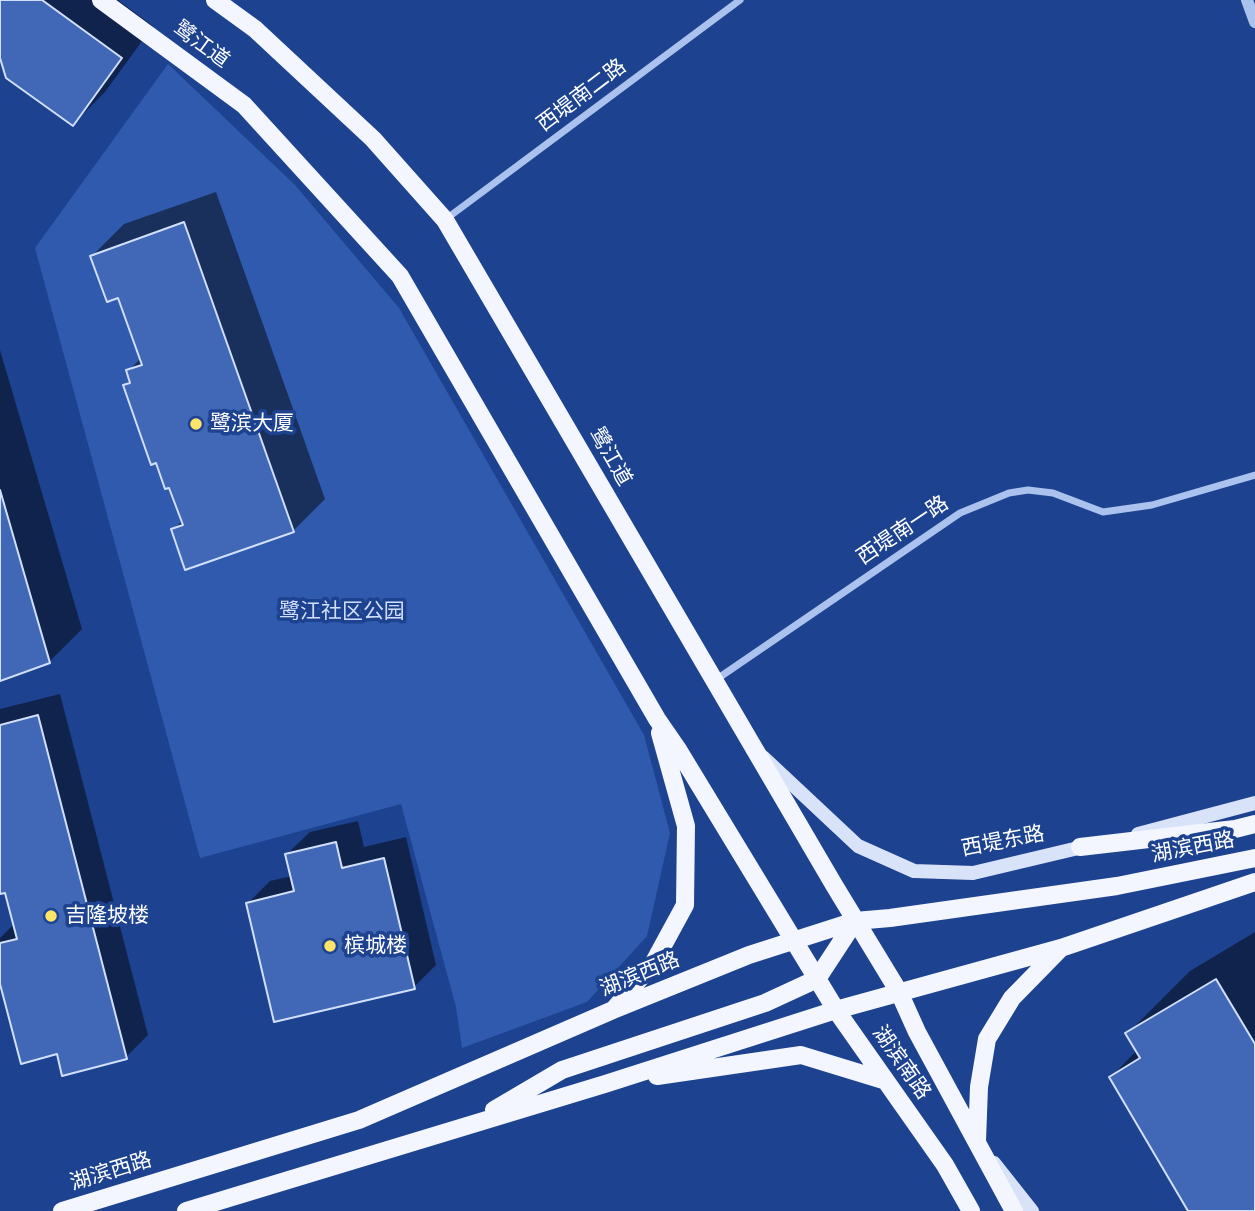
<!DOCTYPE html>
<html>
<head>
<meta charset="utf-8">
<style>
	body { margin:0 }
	canvas { display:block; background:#1c4290 }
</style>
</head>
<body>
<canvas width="1255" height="1211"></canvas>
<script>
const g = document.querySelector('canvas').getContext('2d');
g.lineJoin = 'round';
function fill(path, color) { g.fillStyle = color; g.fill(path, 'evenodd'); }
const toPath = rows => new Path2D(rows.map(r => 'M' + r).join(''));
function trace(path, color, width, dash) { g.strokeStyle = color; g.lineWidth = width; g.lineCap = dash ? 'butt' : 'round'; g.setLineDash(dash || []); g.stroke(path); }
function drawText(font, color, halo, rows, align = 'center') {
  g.font = font + ' "Archivo Narrow","Noto Sans SC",sans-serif'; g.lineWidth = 7; g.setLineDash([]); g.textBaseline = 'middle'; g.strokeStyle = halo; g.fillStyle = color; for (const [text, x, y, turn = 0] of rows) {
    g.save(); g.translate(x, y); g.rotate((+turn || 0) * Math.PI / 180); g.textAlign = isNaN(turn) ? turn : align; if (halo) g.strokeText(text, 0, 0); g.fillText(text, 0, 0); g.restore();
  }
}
fill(toPath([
	[168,64,295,185,399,308,644,735,670,833,647,936,587,1002,462,1048,456,1007,401,804,200,858,35,248]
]), '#305aae');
fill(toPath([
	[0,0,118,0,153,26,105,92,73,124,0,53],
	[216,192,325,499,293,531,173,530,183,520,170,486,125,386,131,379,128,371,141,358,119,296,92,256,124,224],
	[0,350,82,629,50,661,0,679],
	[60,694,148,1035,126,1057,0,977,0,938,15,923,6,891,0,892,0,709],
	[358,821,364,847,406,837,436,965,414,987,248,903,270,881,292,876,287,854,310,832],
	[1255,932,1255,1211,1190,1211,1111,1077,1137,1050,1128,1033,1190,971]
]), '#0007');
const building = toPath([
	[0,0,42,0,122,58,73,126,6,78,0,58,0,0],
	[184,222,294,532,185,570,171,529,183,525,169,488,165,489,156,463,151,465,123,385,130,383,126,370,142,365,118,298,107,302,90,256,184,222],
	[0,490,50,663,0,681,0,490],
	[38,715,127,1059,62,1076,57,1054,21,1064,0,984,0,943,17,939,5,893,0,894,0,725,38,715],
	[336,842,342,868,384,858,415,989,274,1022,246,903,294,891,285,854,336,842],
	[1216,979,1255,1044,1255,1211,1188,1211,1109,1077,1140,1058,1125,1033,1216,979]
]);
fill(building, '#4168b6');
trace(building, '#d2dffa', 2);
trace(toPath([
	[446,219,740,0],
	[714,681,960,513,1009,493,1028,490,1053,493,1103,512,1152,505,1255,475]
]), '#acc2ee', 7);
trace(toPath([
	[1247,0,1255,22]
]), '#acc2ee', 12);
trace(toPath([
	[763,757,858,846,914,871,973,873,1091,845],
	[1138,834,1255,803],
	[994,1163,1032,1211]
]), '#d8e3fa', 14);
trace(toPath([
	[101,0,244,105,400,276,657,719,677,748,836,1010,945,1165,971,1211],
	[215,0,255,29,373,139,445,220,834,885,899,992,917,1032,1014,1211],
	[1080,847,1235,829,1255,824],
	[615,1008,654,962,685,905,686,826,660,733],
	[657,1076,801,1055,886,1081],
	[494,1110,562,1070,765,1003,817,979,855,921],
	[977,1141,979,1087,987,1039,1012,998,1061,948],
	[62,1211,359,1120,613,1010,749,955,855,921,890,918,1117,886,1255,858],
	[186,1211,605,1084,836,1010,1061,948,1255,882]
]), '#f3f6ff', 18);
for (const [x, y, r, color] of [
	[196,424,7,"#fee46a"],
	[51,916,7,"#fee46a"],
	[330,946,7,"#fee46a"]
]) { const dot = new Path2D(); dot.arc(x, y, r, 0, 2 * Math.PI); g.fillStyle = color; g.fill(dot); trace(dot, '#1c4290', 2.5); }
drawText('21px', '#fff', '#1c4290', [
	["鹭江道",201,45,36],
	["西堤南二路",582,96,-37],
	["鹭江道",610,457,60],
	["西堤南一路",903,531,-34],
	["西堤东路",1003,842,-11],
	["湖滨西路",1193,848,-11],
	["湖滨西路",640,975,-22],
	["湖滨南路",901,1063,55],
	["湖滨西路",111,1172,-17]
]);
drawText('21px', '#fff', '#1c4290', [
	["鹭滨大厦",210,424],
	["吉隆坡楼",65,916],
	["槟城楼",344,946]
], 'left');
drawText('21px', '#d2dffa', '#1c4290', [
	["鹭江社区公园",342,612]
]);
</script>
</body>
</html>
